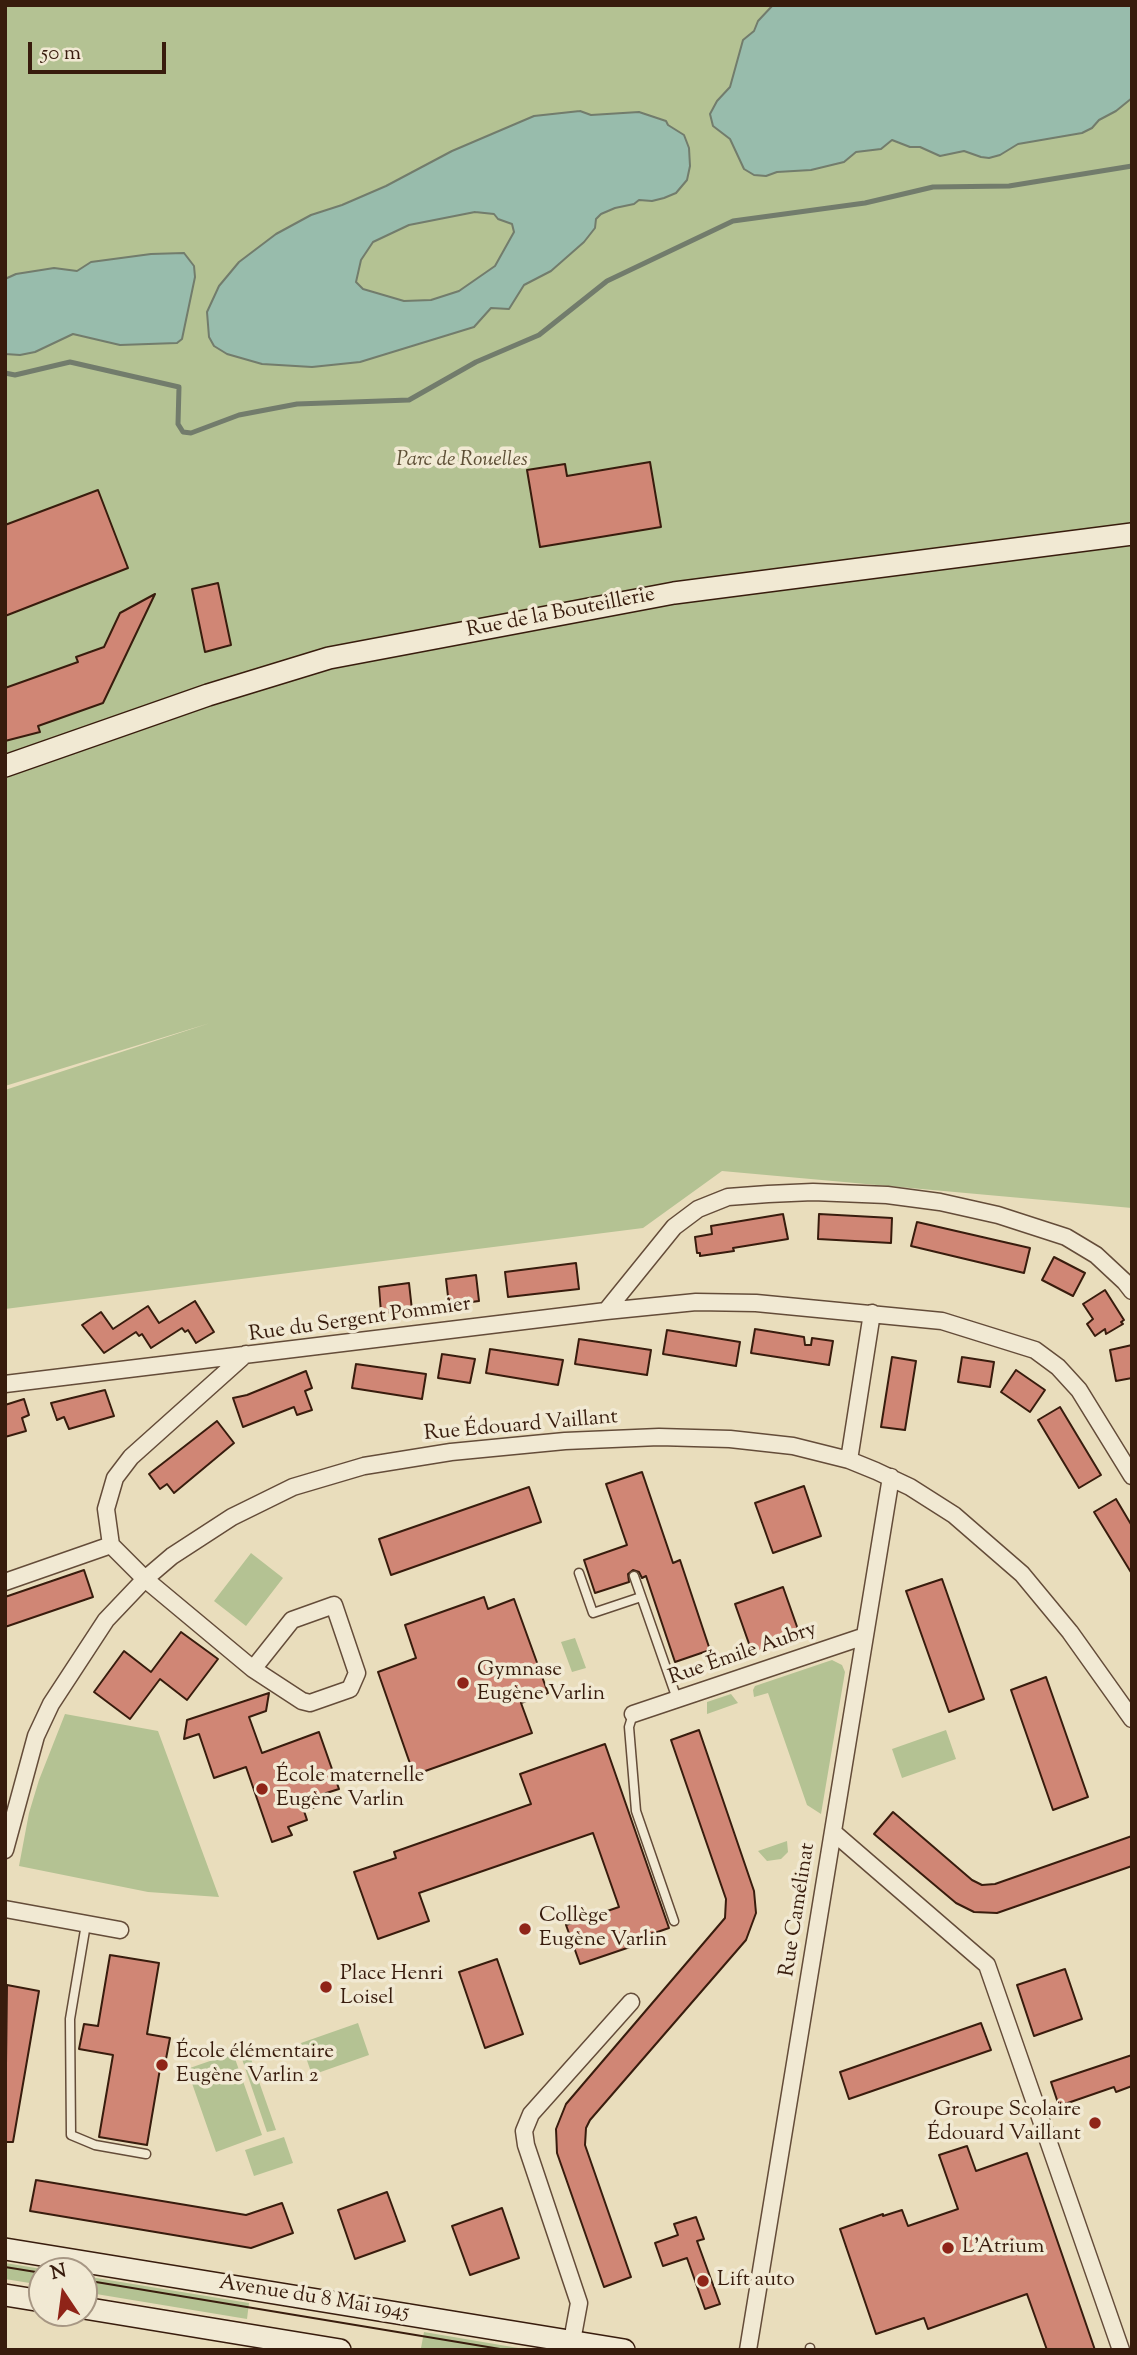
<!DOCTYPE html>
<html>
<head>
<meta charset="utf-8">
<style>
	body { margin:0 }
	#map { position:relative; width:1137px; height:2355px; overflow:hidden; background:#e9ddbc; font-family:"Sorts Mill Goudy",serif }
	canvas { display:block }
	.frame { position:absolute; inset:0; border:7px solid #381c0d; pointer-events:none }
	.north { position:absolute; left:28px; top:2257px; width:70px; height:70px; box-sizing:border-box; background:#f1e9d3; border:2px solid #a79784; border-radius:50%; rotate:347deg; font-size:19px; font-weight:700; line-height:28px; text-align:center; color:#381c0d }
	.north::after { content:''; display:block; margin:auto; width:24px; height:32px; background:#8f2418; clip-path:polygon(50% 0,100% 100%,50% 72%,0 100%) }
	.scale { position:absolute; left:28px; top:42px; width:138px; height:32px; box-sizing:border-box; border:4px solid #381c0d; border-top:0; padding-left:9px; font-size:21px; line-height:24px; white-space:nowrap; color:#381c0d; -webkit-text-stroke:5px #f1e9d3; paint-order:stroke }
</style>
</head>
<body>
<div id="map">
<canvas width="1137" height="2355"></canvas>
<div class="frame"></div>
<div class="north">N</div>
<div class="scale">50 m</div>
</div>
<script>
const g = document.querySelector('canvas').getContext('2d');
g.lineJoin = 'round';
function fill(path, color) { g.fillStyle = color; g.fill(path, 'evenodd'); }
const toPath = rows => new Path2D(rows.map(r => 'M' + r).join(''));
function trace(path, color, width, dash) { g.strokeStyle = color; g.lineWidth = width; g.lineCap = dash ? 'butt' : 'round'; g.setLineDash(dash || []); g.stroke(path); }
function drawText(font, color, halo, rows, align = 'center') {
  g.font = font + ' "Sorts Mill Goudy",serif'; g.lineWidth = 7; g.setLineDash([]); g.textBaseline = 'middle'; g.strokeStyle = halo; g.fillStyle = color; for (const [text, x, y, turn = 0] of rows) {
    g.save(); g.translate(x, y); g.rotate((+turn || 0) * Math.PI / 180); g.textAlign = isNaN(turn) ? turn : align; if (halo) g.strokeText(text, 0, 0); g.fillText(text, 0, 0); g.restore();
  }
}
fill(toPath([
	[5,5,1132,5,1132,1208,722,1171,643,1228,5,1309,5,1090,210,1023,5,1086],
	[251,1553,283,1578,246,1626,214,1601],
	[575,1638,586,1668,572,1672,561,1642],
	[832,1660,842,1665,845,1672,821,1814,807,1805,768,1693,754,1697,753,1690,755,1686],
	[731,1694,738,1703,707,1714,707,1702],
	[65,1714,158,1731,219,1897,148,1892,19,1866,29,1813,39,1780],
	[946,1730,956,1759,902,1778,892,1749],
	[787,1841,788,1852,781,1859,767,1861,758,1851],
	[358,2023,369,2055,312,2075,301,2043],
	[233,2053,262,2135,216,2152,187,2069],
	[250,2056,276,2130,267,2132,242,2059],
	[284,2137,293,2163,254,2176,245,2150],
	[5,2263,55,2271,42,2271,42,2285,5,2279],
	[84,2276,249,2303,247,2319,84,2292],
	[424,2332,530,2350,421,2348]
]), '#b4c293');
const water = toPath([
	[773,5,1132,5,1132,98,1116,111,1099,120,1092,128,1082,133,1018,144,1000,155,989,158,981,157,964,151,940,156,920,147,910,147,892,140,881,149,856,152,844,162,811,170,777,172,766,176,754,175,744,169,730,139,713,126,710,114,717,101,730,87,743,40,754,31,758,21,773,5],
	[580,111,591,115,639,112,666,121,668,125,684,135,689,148,690,166,687,180,676,193,664,198,652,201,639,200,634,204,615,208,601,214,596,219,595,228,584,242,551,271,524,285,509,309,491,308,474,327,360,362,312,367,262,364,227,354,214,346,209,337,207,312,219,286,239,262,276,234,311,215,342,205,386,186,452,151,534,116,580,111],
	[475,212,494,214,498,219,512,224,514,232,495,266,459,291,431,300,404,301,363,289,356,282,361,260,373,242,409,225,475,212],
	[184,253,194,266,195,277,182,339,177,343,120,345,73,334,35,352,20,355,5,354,5,279,16,274,54,268,77,271,91,262,151,254,184,253]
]);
fill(water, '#98bcac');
trace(water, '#727c6c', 2);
trace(toPath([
	[5,373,15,375,70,362,179,387,178,424,183,432,191,433,239,415,297,404,409,400,476,362,539,335,607,281,733,221,865,203,933,187,1009,186,1132,166]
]), '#727c6c', 5);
const building = toPath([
	[650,462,661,527,540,547,527,470,565,464,567,476,650,462],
	[98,490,128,568,5,616,5,525,98,490],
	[218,583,231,645,205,652,192,589,218,583],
	[155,594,103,703,38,726,40,732,5,741,5,688,78,662,76,657,104,647,120,613,155,594],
	[783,1214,788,1239,733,1248,734,1251,700,1256,700,1253,697,1253,695,1237,712,1234,711,1226,783,1214],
	[819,1214,892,1218,891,1243,818,1239,819,1214],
	[917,1222,1030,1248,1024,1273,911,1246,917,1222],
	[1054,1257,1085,1273,1073,1296,1042,1280,1054,1257],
	[576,1263,579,1289,508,1297,505,1272,576,1263],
	[476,1275,479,1301,449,1305,446,1279,476,1275],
	[409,1283,412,1310,381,1313,379,1287,409,1283],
	[1105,1290,1124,1320,1121,1322,1123,1324,1106,1334,1105,1329,1095,1336,1087,1324,1093,1319,1083,1304,1105,1290],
	[195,1301,214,1332,196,1343,188,1330,185,1332,182,1328,151,1348,142,1334,139,1336,136,1332,104,1353,82,1325,101,1312,113,1329,148,1306,159,1323,195,1301],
	[755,1329,804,1337,805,1345,811,1345,812,1338,833,1341,829,1365,751,1353,755,1329],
	[667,1330,740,1342,736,1366,663,1354,667,1330],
	[579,1339,651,1350,647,1375,575,1364,579,1339],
	[1132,1345,1132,1378,1116,1381,1110,1350,1132,1345],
	[490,1349,563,1360,558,1385,486,1373,490,1349],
	[442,1354,475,1359,470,1383,438,1378,442,1354],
	[892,1357,916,1361,905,1430,881,1427,892,1357],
	[962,1357,994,1362,990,1387,958,1382,962,1357],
	[356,1364,426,1374,422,1399,352,1388,356,1364],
	[1016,1370,1045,1390,1030,1412,1001,1392,1016,1370],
	[306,1371,312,1388,305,1391,312,1410,297,1415,294,1407,243,1427,233,1398,247,1395,306,1371],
	[105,1390,114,1416,69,1429,64,1417,57,1420,51,1403,105,1390],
	[24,1399,29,1415,22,1418,26,1431,5,1437,5,1405,24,1399],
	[1060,1407,1101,1475,1079,1488,1038,1420,1060,1407],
	[217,1421,234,1443,174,1493,167,1484,160,1489,149,1474,217,1421],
	[642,1472,673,1563,680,1560,710,1650,675,1662,646,1576,642,1578,639,1572,633,1570,628,1574,629,1582,595,1593,584,1560,627,1545,606,1484,642,1472],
	[804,1486,821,1536,773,1553,755,1503,804,1486],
	[529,1487,541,1522,391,1575,379,1539,529,1487],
	[1116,1499,1132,1526,1132,1574,1094,1512,1116,1499],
	[84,1570,93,1597,5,1627,5,1597,84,1570],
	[942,1579,984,1699,949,1712,906,1591,942,1579],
	[783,1587,801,1638,753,1655,735,1604,783,1587],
	[484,1597,488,1609,514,1599,548,1693,521,1703,532,1733,414,1775,378,1672,416,1658,405,1625,484,1597],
	[181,1632,218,1659,187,1700,160,1679,130,1719,94,1692,124,1651,151,1672,181,1632],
	[1046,1677,1088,1797,1053,1810,1011,1690,1046,1677],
	[269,1693,266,1711,249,1717,262,1753,319,1732,339,1789,320,1795,323,1804,304,1811,307,1820,288,1827,292,1835,272,1842,246,1767,214,1778,199,1734,184,1739,187,1720,269,1693],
	[699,1730,754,1891,756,1913,746,1940,590,2120,586,2128,585,2145,631,2277,604,2287,557,2153,556,2129,566,2104,725,1918,726,1899,671,1740,699,1730],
	[605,1744,669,1928,631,1941,633,1946,580,1964,566,1925,619,1907,593,1833,419,1893,429,1921,378,1939,354,1872,396,1858,394,1852,531,1804,520,1774,605,1744],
	[893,1812,972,1880,982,1885,995,1884,1132,1836,1132,1866,997,1913,974,1912,956,1903,874,1834,893,1812],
	[110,1955,159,1963,147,2034,170,2038,165,2064,161,2063,147,2145,99,2137,113,2055,79,2049,84,2024,98,2026,110,1955],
	[497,1959,523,2034,485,2048,459,1972,497,1959],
	[1065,1969,1082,2019,1034,2036,1017,1985,1065,1969],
	[7,1985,39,1991,13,2142,5,2142,7,1985],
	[981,2023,991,2050,849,2099,840,2072,981,2023],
	[1132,2055,1132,2086,1116,2092,1114,2087,1059,2106,1051,2082,1132,2055],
	[967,2146,976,2171,1027,2153,1095,2350,1047,2350,1027,2294,928,2329,924,2318,876,2334,840,2229,883,2214,883,2216,902,2210,908,2226,958,2209,939,2155,967,2146],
	[36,2180,246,2215,282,2203,293,2233,251,2248,30,2211,36,2180],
	[387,2192,405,2241,355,2259,338,2210,387,2192],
	[502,2208,519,2258,470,2275,452,2226,502,2208],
	[696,2217,704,2239,697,2241,720,2304,705,2309,687,2258,663,2266,655,2243,678,2235,674,2224,696,2217]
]);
fill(building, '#d08675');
trace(building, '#381c0d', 2);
const lane = toPath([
	[579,1573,593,1613,641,1597],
	[634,1576,677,1699],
	[633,1714,629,1727,636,1811,674,1921],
	[86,1924,70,2019,71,2135,95,2145,146,2154],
	[810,2350,810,2348]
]);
const street = toPath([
	[606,1311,674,1227,698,1209,728,1197,768,1194,813,1192,887,1195,940,1202,998,1215,1066,1237,1096,1255,1125,1282,1132,1291],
	[246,1354,131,1457,115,1478,106,1509,111,1545,145,1579,253,1669,302,1701,310,1703,350,1689,357,1673,334,1605,292,1620,253,1669],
	[5,1384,606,1311,696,1302,756,1303,942,1321,1035,1350,1058,1367,1079,1390,1132,1476],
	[849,1460,872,1313],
	[5,1582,111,1545],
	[633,1714,865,1636],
	[833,1832,987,1965,1121,2350],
	[5,1850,36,1736,51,1704,106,1620,145,1579,172,1556,232,1517,293,1487,364,1466,451,1452,565,1441,659,1437,730,1439,793,1446,849,1460,876,1471,910,1487,954,1515,1022,1574,1070,1632,1132,1719],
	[5,1909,120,1930],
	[572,2341,579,2303,526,2145,524,2131,531,2114,631,2002],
	[748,2350,891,1477]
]);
const secondary = toPath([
	[5,766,208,695,329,658,674,593,1132,534],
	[5,2249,624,2350],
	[5,2295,42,2301],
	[84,2308,340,2350]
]);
trace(lane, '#644c39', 11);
trace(street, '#644c39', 19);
trace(secondary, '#381c0d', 24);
trace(lane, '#f1e9d3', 8);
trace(street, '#f1e9d3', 16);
trace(secondary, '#f1e9d3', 21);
trace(toPath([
	[5,2267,42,2273],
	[84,2280,506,2350]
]), '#381c0d', 2);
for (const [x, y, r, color] of [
	[463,1683,7,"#8f2418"],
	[262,1789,7,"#8f2418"],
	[525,1929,7,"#8f2418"],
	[326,1987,7,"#8f2418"],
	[162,2065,7,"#8f2418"],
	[1095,2123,7,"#8f2418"],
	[948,2248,7,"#8f2418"],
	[703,2281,7,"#8f2418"]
]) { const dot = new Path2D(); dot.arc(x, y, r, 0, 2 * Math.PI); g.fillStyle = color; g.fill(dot); trace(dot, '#f1e9d3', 2.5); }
drawText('italic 21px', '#5d4e35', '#f1e9d3', [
	["Parc de Rouelles",462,461]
]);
drawText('21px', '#381c0d', '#f1e9d3', [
	["Rue de la Bouteillerie",561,614,-11],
	["Rue du Sergent Pommier",360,1321,-8],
	["Rue Édouard Vaillant",521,1427,-5],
	["Rue Émile Aubry",743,1655,-19],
	["Rue Camélinat",799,1910,-81],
	["Avenue du 8 Mai 1945",314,2299,9]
]);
drawText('21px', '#381c0d', '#f1e9d3', [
	["Gymnase",477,1671],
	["Eugène Varlin",477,1695],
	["École maternelle",276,1777],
	["Eugène Varlin",276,1801],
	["Collège",539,1917],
	["Eugène Varlin",539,1941],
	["Place Henri",340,1975],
	["Loisel",340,1999],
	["École élémentaire",176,2053],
	["Eugène Varlin 2",176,2077],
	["Groupe Scolaire",1081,2111,"right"],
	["Édouard Vaillant",1081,2135,"right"],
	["L'Atrium",962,2248],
	["Lift auto",717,2281]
], 'left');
</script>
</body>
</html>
